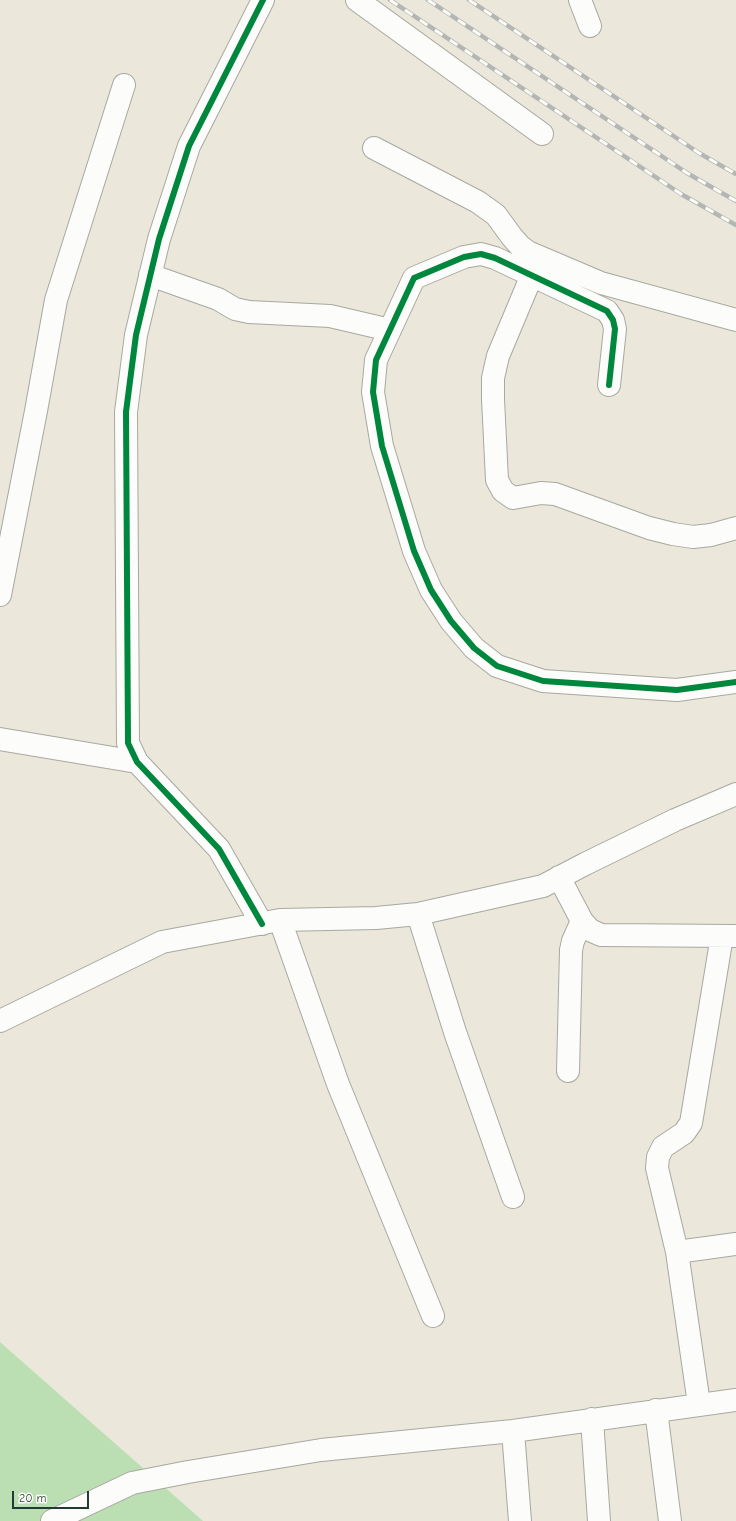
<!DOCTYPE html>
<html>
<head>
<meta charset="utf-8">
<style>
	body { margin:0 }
	#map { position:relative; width:736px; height:1521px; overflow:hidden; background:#ebe8db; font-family:"Comic Neue",sans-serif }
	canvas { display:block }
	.scale { position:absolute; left:12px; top:1491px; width:77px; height:18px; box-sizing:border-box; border:2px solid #1f3d34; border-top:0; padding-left:5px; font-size:12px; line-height:14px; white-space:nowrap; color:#1f3d34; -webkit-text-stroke:3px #fdfcf7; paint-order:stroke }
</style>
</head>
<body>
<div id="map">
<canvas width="736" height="1521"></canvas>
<div class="scale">20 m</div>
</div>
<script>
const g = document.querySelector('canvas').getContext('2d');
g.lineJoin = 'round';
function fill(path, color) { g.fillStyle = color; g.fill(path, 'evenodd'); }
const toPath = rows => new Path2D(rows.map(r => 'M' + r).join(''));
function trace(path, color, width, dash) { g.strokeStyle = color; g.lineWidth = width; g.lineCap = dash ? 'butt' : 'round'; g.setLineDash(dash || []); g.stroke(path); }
fill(toPath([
	[0,1342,203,1521,0,1521]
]), '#bbdfb2');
const street = toPath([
	[357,0,542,134],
	[580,0,590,26],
	[374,148,478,202,496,215,512,237,520,246,528,252,601,283,736,320],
	[150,275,218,299,235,309,249,312,330,316,390,330],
	[532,275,498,356,493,378,493,399,497,480,503,491,513,498,541,493,555,494,649,528,673,534,693,537,711,535,736,528],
	[609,385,615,329,613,320,607,311,495,258,481,254,464,257,414,278,376,360,373,392,382,446,414,551,431,590,451,621,474,648,497,666,543,681,677,690,736,682],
	[0,595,36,411,56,300,124,85],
	[0,739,137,762],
	[559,877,582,921,590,930,601,935,736,936],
	[418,914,455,1032,513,1197],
	[280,920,338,1084,433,1316],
	[262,924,219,849,137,762,128,743,126,412,136,335,159,239,189,146,263,0],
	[0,1021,162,942,280,920,376,918,418,914,543,886,585,864,675,820,736,794],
	[568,1071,571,950,573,941,582,921],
	[677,1252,736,1244],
	[699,1404,677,1252,657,1168,658,1157,663,1147,684,1133,691,1123,722,936],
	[656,1410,670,1521],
	[592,1419,599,1521],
	[513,1431,520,1521],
	[52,1521,132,1483,188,1472,321,1450,513,1431,736,1400]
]);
trace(street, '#a7a8a0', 24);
trace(street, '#fcfcfa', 22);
const rail = toPath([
	[390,0,681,194,736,225],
	[428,0,687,173,736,201],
	[469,0,699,153,736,174]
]);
trace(rail, '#b3b6b3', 4.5);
trace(rail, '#fdfcf7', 3, [9]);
trace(toPath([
	[609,385,615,329,613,320,607,311,495,258,481,254,464,257,414,278,376,360,373,392,382,446,414,551,431,590,451,621,474,648,497,666,543,681,677,690,736,682],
	[262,924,219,849,137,762,128,743,126,412,136,335,159,239,189,146,263,0]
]), '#00873e', 6);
</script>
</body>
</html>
